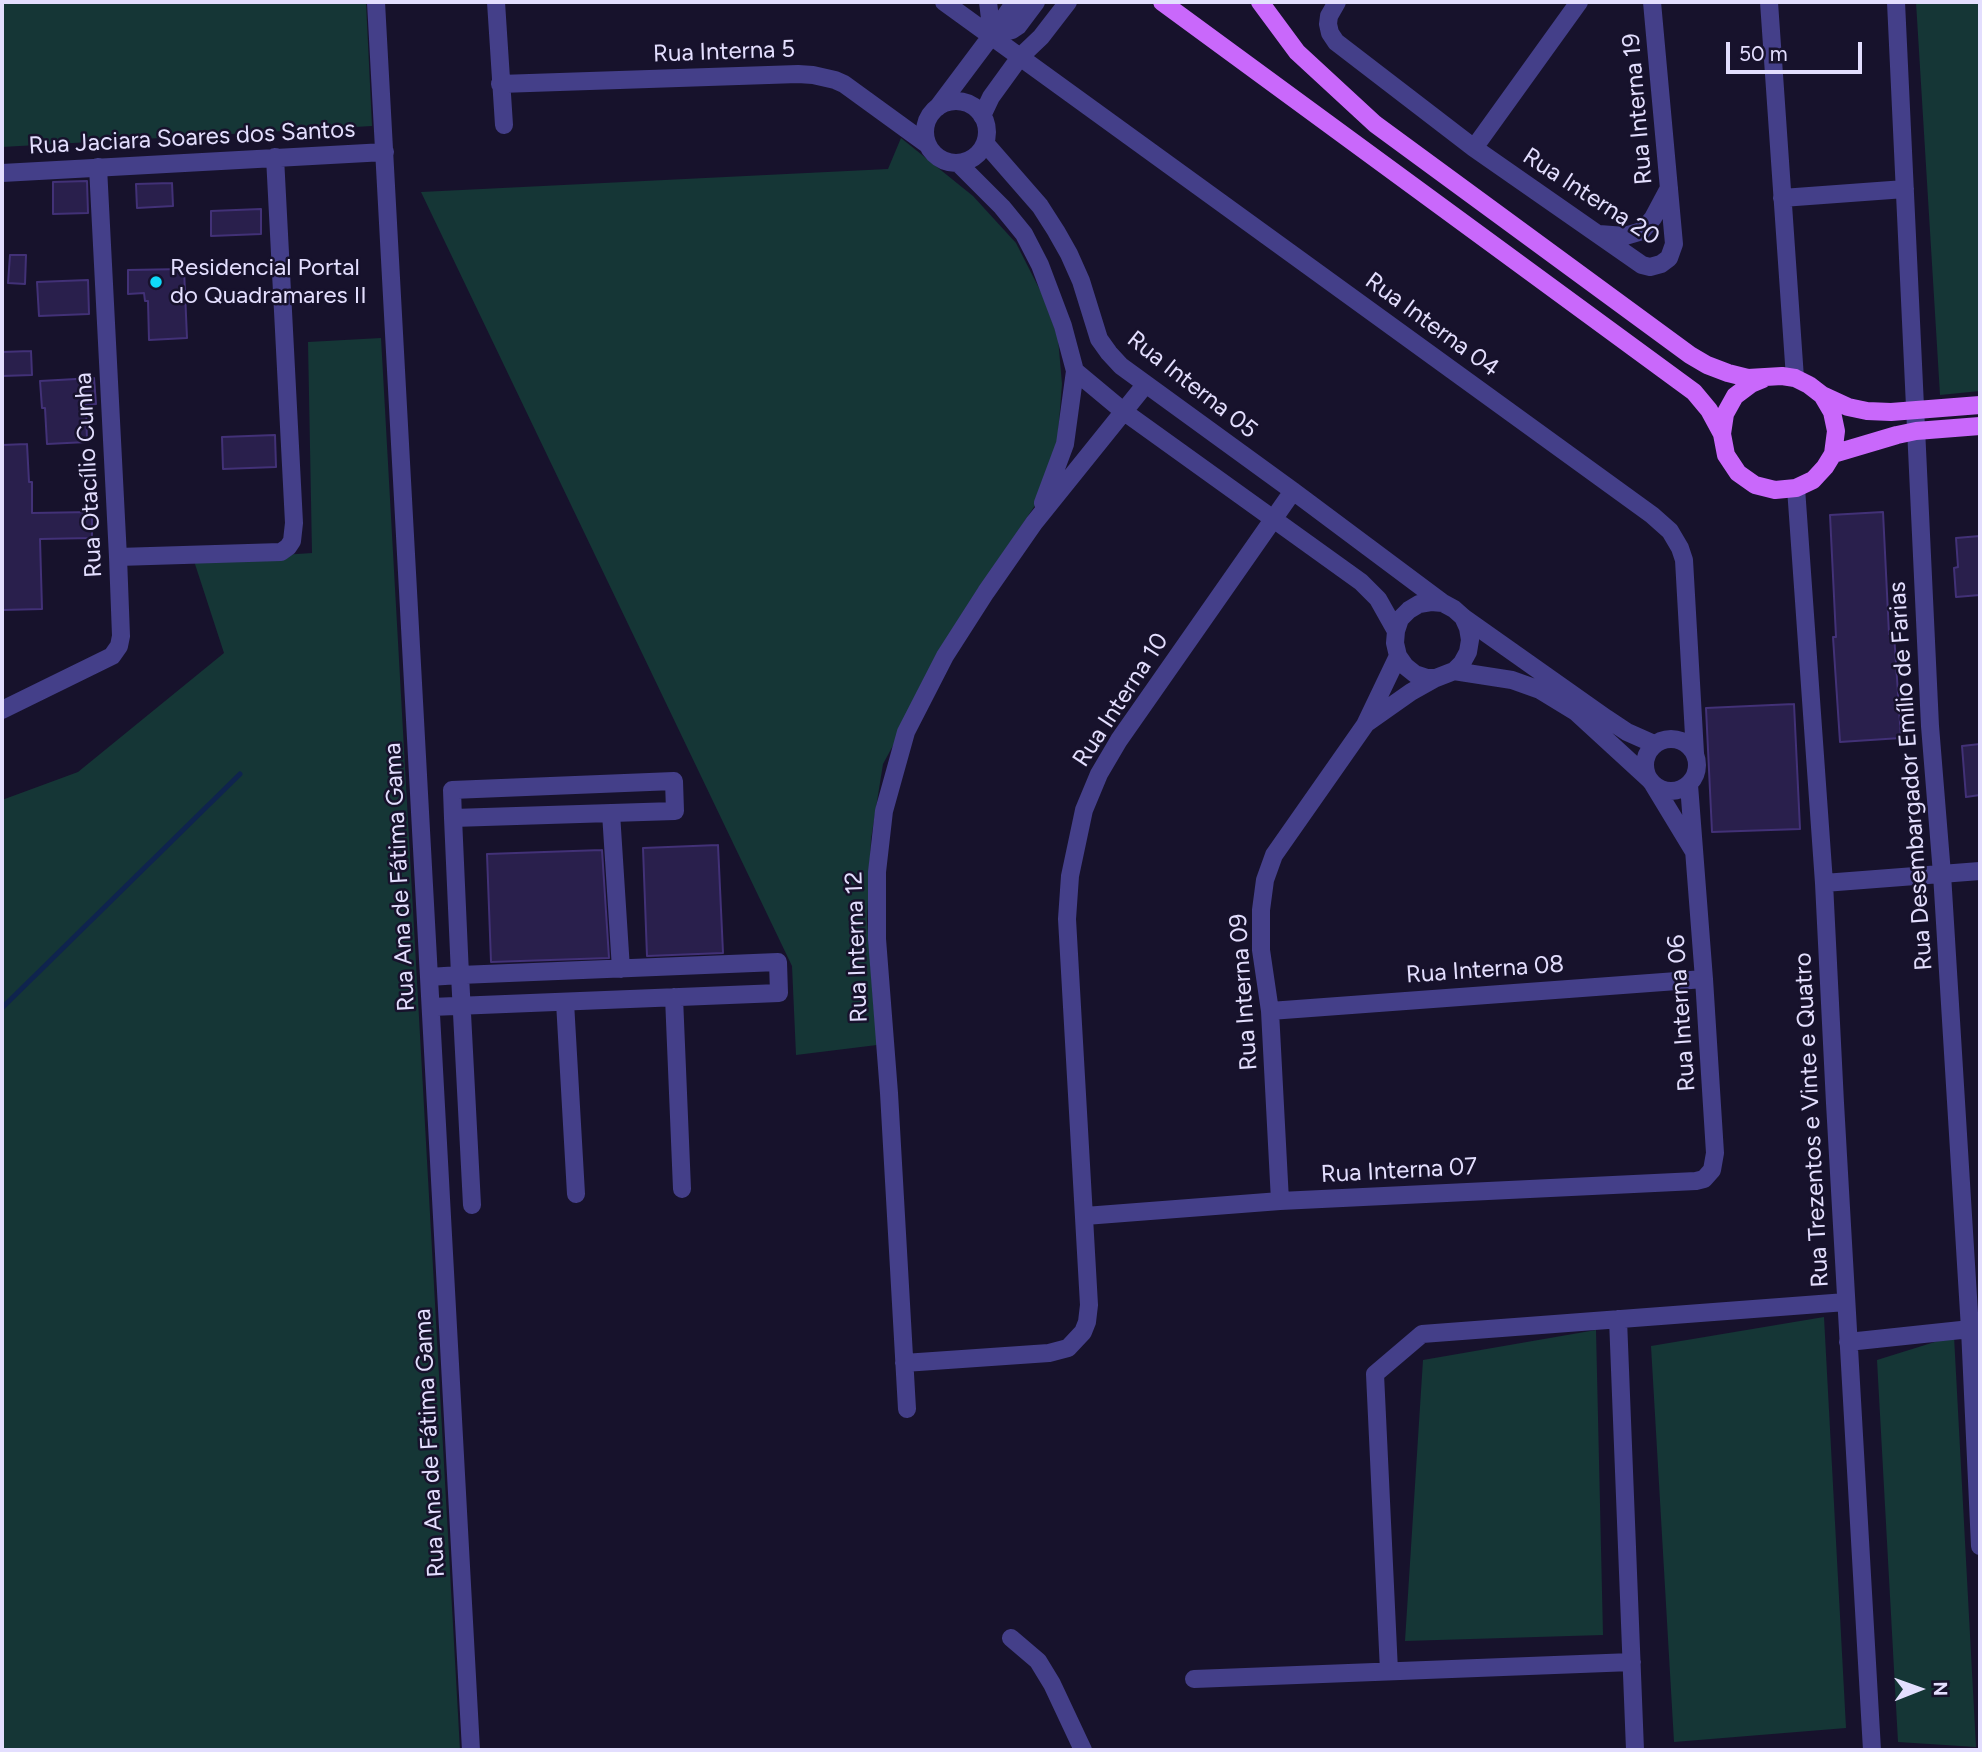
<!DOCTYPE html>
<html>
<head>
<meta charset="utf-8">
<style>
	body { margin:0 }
	#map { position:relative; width:1982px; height:1752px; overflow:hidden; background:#17122c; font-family:Figtree,sans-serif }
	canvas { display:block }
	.frame { position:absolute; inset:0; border:4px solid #e3defe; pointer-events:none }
	.north { position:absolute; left:1884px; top:1654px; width:70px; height:70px; -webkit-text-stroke:5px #17122c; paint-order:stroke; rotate:89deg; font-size:19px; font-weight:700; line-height:28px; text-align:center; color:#e3defe }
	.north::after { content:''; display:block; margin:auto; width:24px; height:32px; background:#e3defe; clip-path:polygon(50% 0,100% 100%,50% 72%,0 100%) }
	.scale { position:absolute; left:1726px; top:42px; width:136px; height:32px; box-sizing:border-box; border:4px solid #e3defe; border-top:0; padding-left:9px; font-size:21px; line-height:24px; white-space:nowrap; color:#e3defe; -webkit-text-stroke:5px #17122c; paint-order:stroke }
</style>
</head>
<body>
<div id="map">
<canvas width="1982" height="1752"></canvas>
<div class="frame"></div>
<div class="north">N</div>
<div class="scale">50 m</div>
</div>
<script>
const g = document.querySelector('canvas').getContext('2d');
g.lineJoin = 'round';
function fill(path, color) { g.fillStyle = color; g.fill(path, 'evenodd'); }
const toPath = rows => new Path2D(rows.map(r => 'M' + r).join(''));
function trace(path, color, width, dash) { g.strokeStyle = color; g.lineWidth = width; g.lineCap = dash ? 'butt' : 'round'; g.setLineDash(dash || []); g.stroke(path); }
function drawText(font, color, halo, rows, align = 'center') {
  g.font = font + ' Figtree,sans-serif'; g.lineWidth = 5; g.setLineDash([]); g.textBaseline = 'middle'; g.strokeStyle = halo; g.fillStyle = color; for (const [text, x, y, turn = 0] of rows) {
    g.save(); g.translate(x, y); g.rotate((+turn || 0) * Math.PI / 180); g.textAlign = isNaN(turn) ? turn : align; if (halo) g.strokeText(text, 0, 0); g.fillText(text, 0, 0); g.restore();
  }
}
fill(toPath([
	[2,2,366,2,372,126,2,147],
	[1916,2,1980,2,1980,391,1940,395],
	[901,138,973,196,1016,243,1042,294,1058,338,1062,384,1057,447,1042,495,973,598,883,764,871,839,867,921,877,1045,796,1055,792,966,421,192,888,169],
	[381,338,460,1750,2,1750,2,800,78,772,224,653,194,561,312,553,308,342],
	[1824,1317,1846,1728,1674,1742,1651,1346],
	[1596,1330,1603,1635,1405,1641,1423,1360],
	[1954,1336,1976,1747,1898,1742,1877,1360]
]), '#153636');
trace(toPath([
	[2,1008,240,774]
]), '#0f244e', 5);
const building = toPath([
	[87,181,88,213,53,214,53,182,87,181],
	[172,183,173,206,137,208,136,184,172,183],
	[261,209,261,234,211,236,211,211,261,209],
	[10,255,26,255,25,284,8,283,10,255],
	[184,269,187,338,149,340,148,301,145,301,144,293,128,294,128,270,184,269],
	[88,280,89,314,39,316,37,282,88,280],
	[31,351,32,375,2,376,2,352,31,351],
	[94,378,96,404,86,405,87,442,47,444,45,408,42,408,40,381,94,378],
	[275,435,276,467,223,469,222,437,275,435],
	[27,444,29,482,32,482,32,513,92,512,92,538,40,539,42,609,2,610,2,445,27,444],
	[1883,512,1889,634,1894,634,1901,738,1840,742,1833,637,1836,637,1830,515,1883,512],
	[1980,536,1980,595,1956,597,1954,568,1958,567,1956,538,1980,536],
	[1794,704,1800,829,1712,832,1706,708,1794,704],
	[1980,744,1980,795,1966,797,1962,746,1980,744],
	[718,845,723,953,647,956,643,848,718,845],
	[602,850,609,958,491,962,487,854,602,850]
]);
fill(building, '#291f4c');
trace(building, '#423177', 2);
trace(toPath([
	[376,2,471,1750],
	[496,2,504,125],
	[944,2,1652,515,1670,531,1680,548,1684,560,1695,753],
	[988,2,992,35],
	[1337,2,1329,16,1328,24,1330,33,1336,42,1474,148,1642,265,1650,267,1661,264,1669,258,1674,244,1652,2],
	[1769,2,1795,378],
	[1896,2,1930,726,1942,874,1970,1329,1980,1546],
	[992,35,1012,30,1018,26,1036,2],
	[500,84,798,74,813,75,835,80,844,84,928,145],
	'925 132a31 31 0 1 1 62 0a31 31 0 1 1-62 0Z',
	[938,107,992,35,1015,2],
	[982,116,991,97,1020,57,1041,37,1068,2],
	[985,143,1040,206,1056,231,1069,254,1081,281,1099,339,1109,353,1121,366,1293,491,1443,603],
	[1474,148,1579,2],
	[958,163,1002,207,1024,234,1040,265,1063,326,1075,371,1123,411,1361,582,1378,599,1396,631],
	[2,173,385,152],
	[1782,198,1905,189],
	[1599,234,1625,236,1642,231,1653,218,1669,188],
	[1796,488,1824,883,1835,1103,1872,1750],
	[1043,503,1065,444,1075,371],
	[118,557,281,552,288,547,292,541,294,523,275,157],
	[1463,617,1468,628,1470,640,1468,652,1462,663,1454,671,1436,678,1427,678,1415,674,1405,666,1398,656,1395,643,1396,631,1400,619,1409,610,1419,604,1431,602,1443,603,1454,609,1463,617,1606,718,1627,732,1654,744],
	[1454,671,1512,680,1540,690,1576,712,1649,779],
	[2,710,112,656,119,646,121,636,118,557,98,167],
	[1367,723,1411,692,1436,678],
	'1645 765a26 26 0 1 1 52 0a26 26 0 1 1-52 0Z',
	[1653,784,1693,850],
	[611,813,621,969],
	[1824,883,1980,871],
	[429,977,460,975,472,1205],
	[674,997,682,1189],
	[565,1002,576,1194],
	[431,1007,779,993,778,962,460,975,453,818,452,790,674,781,675,811,453,818],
	[1270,1011,1704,979],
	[1280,1201,1270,1011,1261,950,1261,910,1265,880,1274,855,1365,725,1398,656],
	[1085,1216,1280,1201,1696,1181,1704,1179,1712,1170,1715,1153,1704,979,1689,785],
	[1618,1319,1635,1750],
	[1848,1342,1980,1328],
	[904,1363,1049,1353,1068,1348,1083,1332,1087,1322,1089,1305,1067,919,1070,876,1084,810,1099,774,1119,740,1293,491],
	[907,1409,889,1093,877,939,877,872,884,811,906,732,945,656,986,592,1034,523,1145,385],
	[1011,1638,1038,1661,1052,1684,1083,1750],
	[1389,1671,1375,1374,1422,1334,1846,1302],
	[1194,1679,1632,1662]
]), '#443f89', 18);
trace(toPath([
	[1162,2,1694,392,1709,410,1722,434,1726,455,1738,473,1755,485,1775,490,1796,488,1813,480,1825,467,1833,454,1836,431,1832,412,1822,395],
	[1260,2,1297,52,1375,124,1690,355,1707,365,1728,373,1748,378,1782,376,1795,378,1809,385,1822,395,1848,407,1867,411,1891,412,1980,405],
	[1722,434,1725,414,1735,396,1751,384,1763,379],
	[1833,454,1897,435,1916,431,1980,426]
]), '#c968fb', 18);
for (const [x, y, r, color] of [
	[156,282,7,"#0fd9f9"]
]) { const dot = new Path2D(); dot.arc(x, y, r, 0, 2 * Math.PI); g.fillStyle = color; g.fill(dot); trace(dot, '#17122c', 2.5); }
drawText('24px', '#e3defe', '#17122c', [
	["Rua Interna 5",724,52,-2],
	["Rua Interna 19",1638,109,-95],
	["Rua Jaciara Soares dos Santos",192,138,-3],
	["Rua Interna 20",1591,197,33],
	["Rua Interna 04",1432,325,36],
	["Rua Interna 05",1192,385,38],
	["Rua Otacílio Cunha",89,475,-93],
	["Rua Interna 10",1121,700,-57],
	["Rua Desembargador Emílio de Farias",1911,776,-94],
	["Rua Ana de Fátima Gama",400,877,-93],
	["Rua Interna 12",857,947,-92],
	["Rua Interna 08",1485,970,-4],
	["Rua Interna 09",1244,992,-94],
	["Rua Interna 06",1682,1013,-94],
	["Rua Trezentos e Vinte e Quatro",1812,1120,-93],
	["Rua Interna 07",1399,1171,-3],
	["Rua Ana de Fátima Gama",430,1443,-93]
]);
drawText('24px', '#e3defe', '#17122c', [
	["Residencial Portal",170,268],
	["do Quadramares II",170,296]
], 'left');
</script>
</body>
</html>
